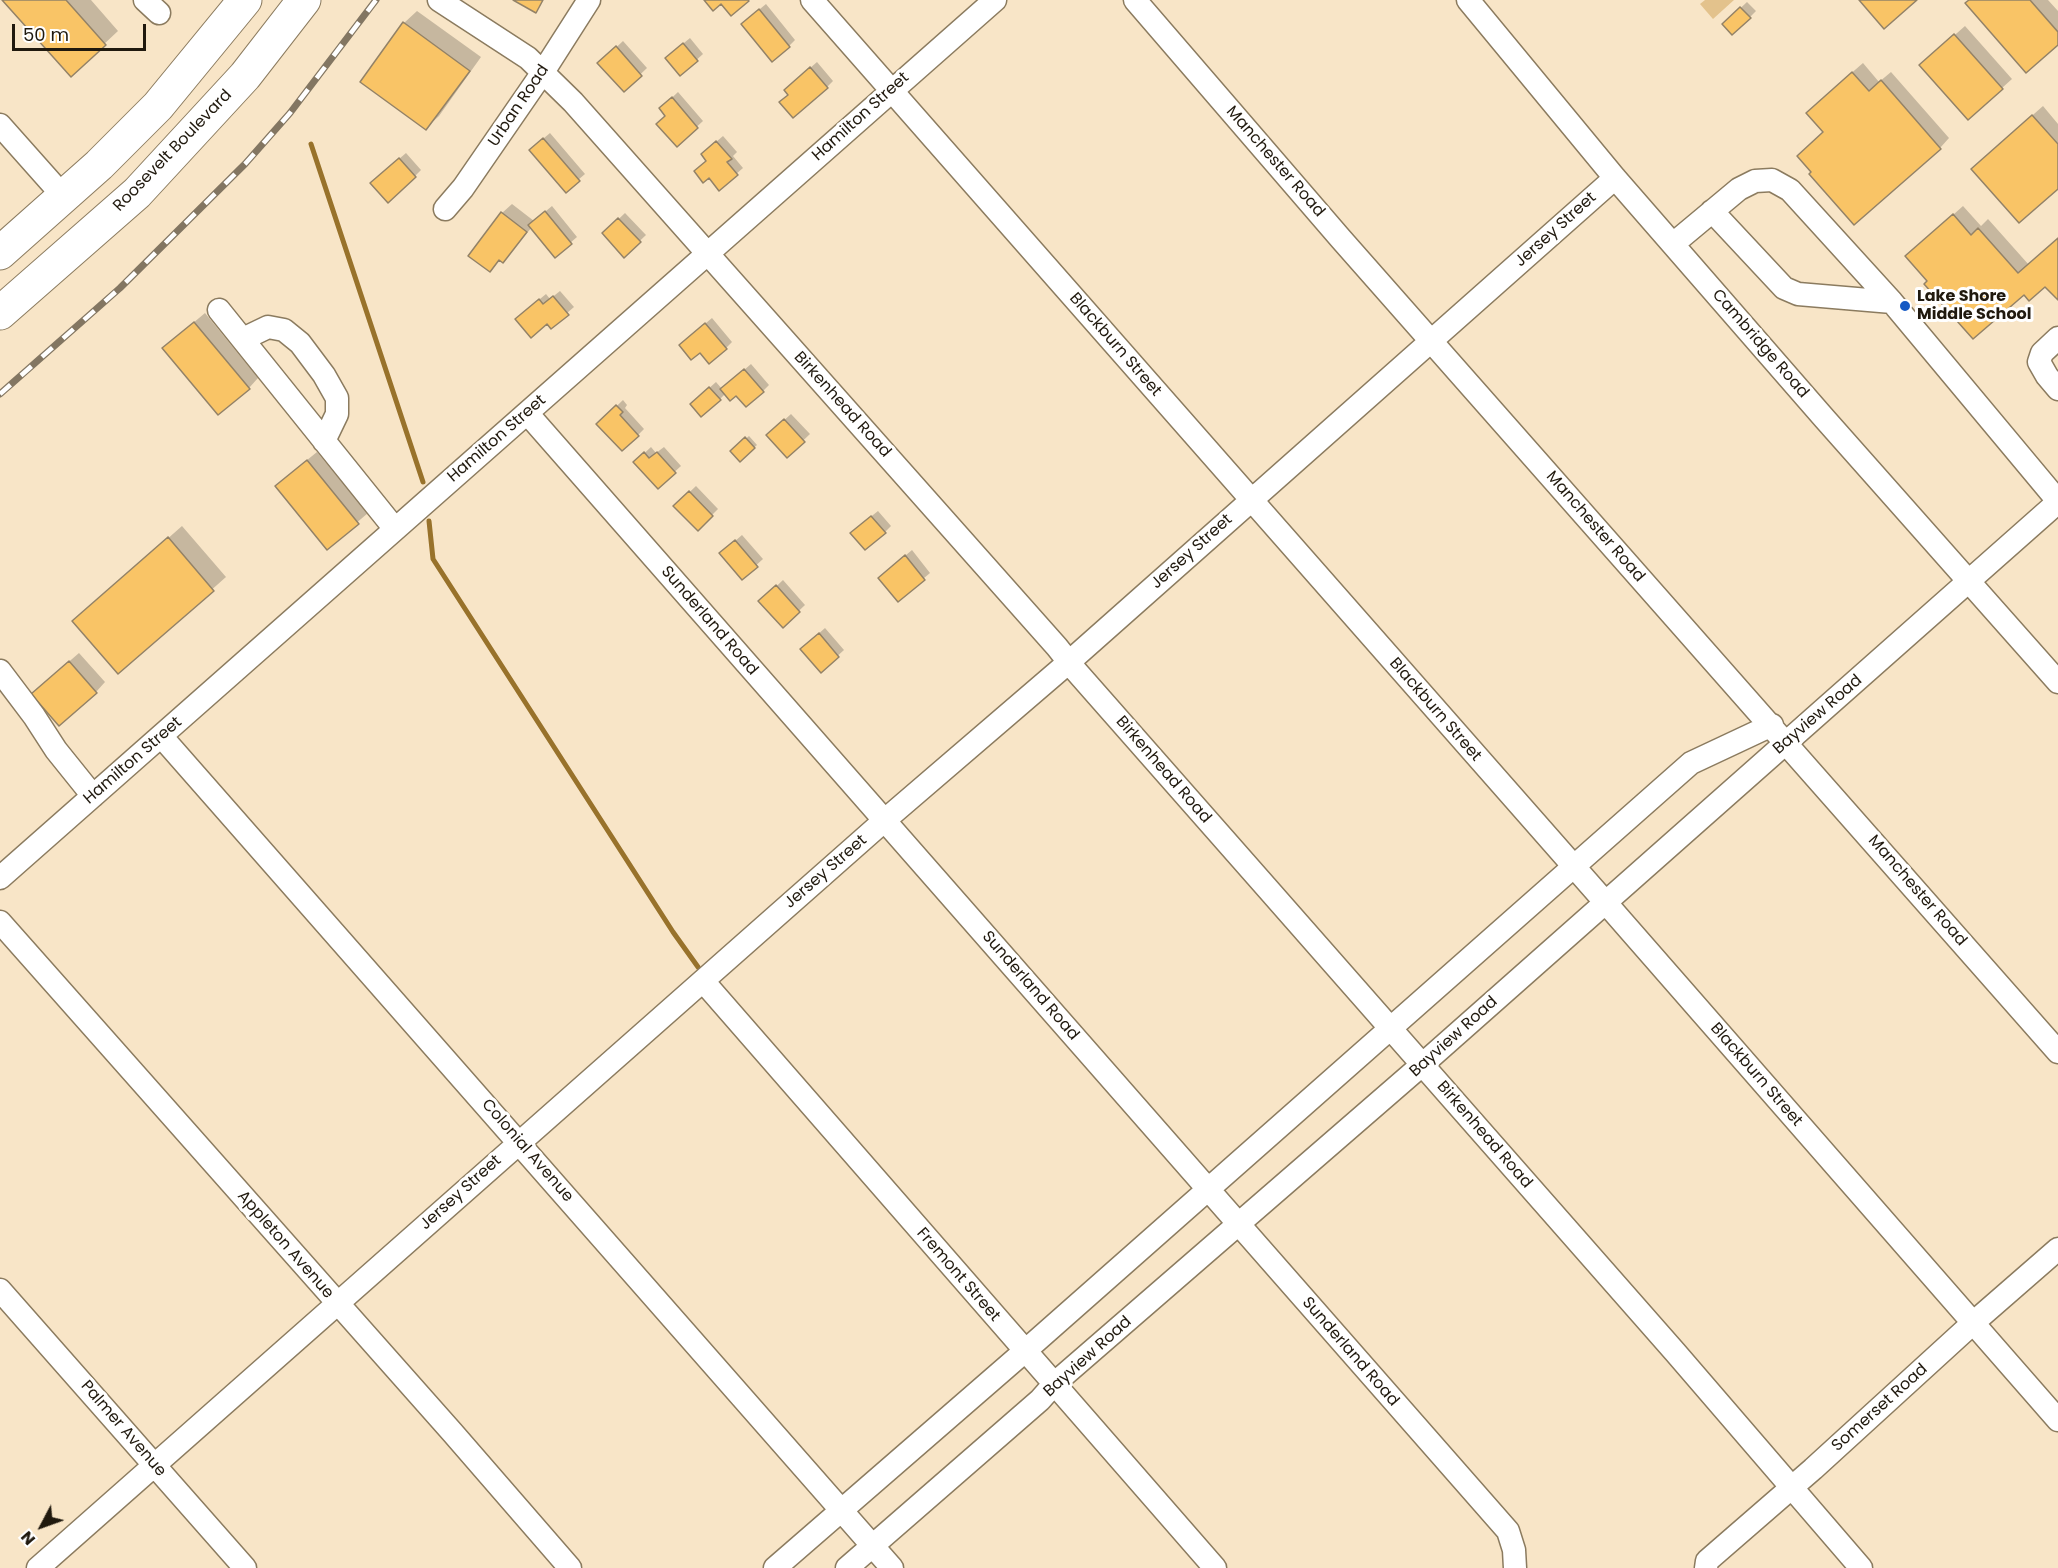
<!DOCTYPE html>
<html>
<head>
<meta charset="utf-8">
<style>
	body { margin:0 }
	#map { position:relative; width:2058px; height:1568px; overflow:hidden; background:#f8e5c7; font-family:Poppins,sans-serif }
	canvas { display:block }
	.north { position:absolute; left:12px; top:1496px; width:60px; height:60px; -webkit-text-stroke:4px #fff; paint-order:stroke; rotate:229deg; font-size:16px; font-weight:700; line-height:24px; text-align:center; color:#20190e }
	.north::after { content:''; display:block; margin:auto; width:21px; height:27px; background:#20190e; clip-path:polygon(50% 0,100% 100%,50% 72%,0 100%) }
	.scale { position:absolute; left:12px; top:24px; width:134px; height:27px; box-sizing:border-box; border:3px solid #20190e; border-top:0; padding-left:8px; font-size:18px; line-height:21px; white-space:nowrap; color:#20190e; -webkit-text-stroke:4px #fff; paint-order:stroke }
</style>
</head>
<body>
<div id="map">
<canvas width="2058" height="1568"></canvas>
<div class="north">N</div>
<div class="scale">50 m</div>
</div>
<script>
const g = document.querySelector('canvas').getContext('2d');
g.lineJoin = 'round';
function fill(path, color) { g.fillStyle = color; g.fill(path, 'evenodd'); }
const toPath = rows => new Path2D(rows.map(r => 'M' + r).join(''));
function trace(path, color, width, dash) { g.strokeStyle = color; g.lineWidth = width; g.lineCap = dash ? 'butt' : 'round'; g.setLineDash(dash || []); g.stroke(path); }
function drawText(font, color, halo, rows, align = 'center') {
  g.font = font + ' Poppins,sans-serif'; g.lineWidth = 6; g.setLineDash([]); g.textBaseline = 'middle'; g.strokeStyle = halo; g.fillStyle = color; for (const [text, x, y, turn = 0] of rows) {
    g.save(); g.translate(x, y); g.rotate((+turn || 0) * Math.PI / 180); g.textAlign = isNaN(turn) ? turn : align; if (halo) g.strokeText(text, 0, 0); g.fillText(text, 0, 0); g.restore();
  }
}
fill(toPath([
	[1705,0,1734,0,1713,19,1700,4]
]), '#e3c28c');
fill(toPath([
	[4,0,91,0,118,31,71,75],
	[1970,0,2048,0,2058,11,2058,43],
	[1747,2,1756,11,1750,17,1730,18],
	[766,4,795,40,789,46,749,18],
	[417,11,481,57,439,116,426,128,404,23],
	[1965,26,2012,79,2002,88,1931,56],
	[690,38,703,54,681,74,673,52],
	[623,41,647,68,624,90,606,57],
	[817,62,833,81,827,87,790,94,792,84],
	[1863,63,1879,82,1891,72,1949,138,1940,148,1825,132,1817,103],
	[678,92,703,121,677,145,667,115,661,108],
	[2043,106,2058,124,2058,187,1983,159],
	[550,133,585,174,578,180,537,144],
	[723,136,737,152,733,156,743,168,719,189,709,176,708,160,709,148],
	[406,153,421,170,415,176,378,177],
	[512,204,534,221,552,206,577,237,555,256,532,227,512,251,503,261,500,259,490,270,502,213],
	[1963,206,1981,226,1988,219,2029,265,2058,239,2058,298,2045,285,2024,293,1929,281,1917,247],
	[625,213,646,235,624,256,604,233],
	[560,291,574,307,567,313,547,322,523,313,546,294,550,299],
	[205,313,258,378,249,388,174,339],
	[712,318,732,342,726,348,701,351,687,339],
	[751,364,769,385,763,391,726,393,720,399,698,398,716,382,722,389],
	[623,400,627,405,625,408,644,429,638,435,598,424],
	[791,414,810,434,787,456,768,435],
	[749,436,757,445,740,460,732,451],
	[651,447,656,453,664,447,681,466,658,487,635,462],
	[317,452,368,513,327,548,286,477],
	[696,486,718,509,698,529,675,506],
	[878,511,891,526,885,532,858,527],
	[182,526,226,577,119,672,74,621],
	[742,535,763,559,742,578,727,548],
	[912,550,930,573,898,600,886,572],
	[783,580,805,605,783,626,761,601],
	[825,628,844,650,821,671,808,643],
	[79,653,105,682,96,692,43,684]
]), '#0003');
trace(toPath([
	[311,144,423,482],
	[429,521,433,559,673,932,698,967]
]), '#98722b', 5);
const building = toPath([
	[2,0,66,0,106,45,71,77,2,0],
	[513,0,543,0,536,13,513,0],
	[704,0,748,0,749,1,731,16,721,4,713,11,704,0],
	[1859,0,1917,0,1884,29,1859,0],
	[1969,0,2030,0,2058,32,2058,45,2026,73,1965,3,1969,0],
	[1740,7,1751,18,1732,35,1722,24,1740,7],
	[759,9,790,47,772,62,741,24,759,9],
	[403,22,470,71,426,130,360,82,403,22],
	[1954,34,2003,89,1968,120,1919,65,1954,34],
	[683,43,698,61,680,76,665,58,683,43],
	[616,46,642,76,624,92,597,63,616,46],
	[810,67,828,88,793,118,779,102,788,95,784,90,810,67],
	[1852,72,1869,91,1881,80,1941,149,1854,225,1809,174,1811,172,1797,156,1823,132,1806,113,1852,72],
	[672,97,698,128,677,147,656,124,665,116,659,108,672,97],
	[2032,115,2058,144,2058,189,2019,223,1971,169,2032,115],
	[543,138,580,181,566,193,529,150,543,138],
	[716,141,732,159,727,162,738,175,719,191,709,178,703,183,694,171,706,161,701,154,716,141],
	[399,158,416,177,388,203,370,183,399,158],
	[545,211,572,244,555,258,528,225,545,211],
	[501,212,527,232,503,263,499,260,490,272,468,256,501,212],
	[1953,214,1971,235,1978,228,2018,273,2058,238,2058,300,2045,287,2029,301,2024,295,1973,339,1924,284,1927,281,1905,256,1953,214],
	[618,218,641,242,624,258,602,233,618,218],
	[553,296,569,315,551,329,547,324,531,338,515,319,539,299,543,304,553,296],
	[194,322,250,389,218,415,162,348,194,322],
	[705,323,727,349,709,364,700,353,691,360,679,345,705,323],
	[744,369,764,392,746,407,736,396,730,401,720,389,744,369],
	[709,387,721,400,701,417,690,404,709,387],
	[616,405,623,412,620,415,639,436,622,451,596,424,616,405],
	[784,419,805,442,787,458,766,435,784,419],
	[745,437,755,448,740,462,730,451,745,437],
	[644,452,649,458,657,452,676,473,658,489,633,462,644,452],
	[307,460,359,524,327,550,275,486,307,460],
	[689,491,713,516,698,531,673,506,689,491],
	[871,516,886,533,865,550,850,533,871,516],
	[168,537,214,591,118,674,72,621,168,537],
	[735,540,758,567,742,580,719,553,735,540],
	[905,555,925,580,898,602,878,578,905,555],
	[776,585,800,612,783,628,758,601,776,585],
	[819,633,839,657,821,673,800,649,819,633],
	[69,661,97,693,59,726,31,694,69,661]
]);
fill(building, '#f9c466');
trace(building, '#938267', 1.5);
const minor = toPath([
	[145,0,159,13],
	[439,0,528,58,573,102,1057,647,1076,671,1260,880,1675,1352,1861,1568],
	[812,0,1606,903,2058,1420],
	[1135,0,1341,239,2058,1052],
	[1468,0,1615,178,1824,418,2058,682],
	[0,125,64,197],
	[445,209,463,188,543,72,589,0],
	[1712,211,1784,288,1798,294,1892,302],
	[1673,244,1739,189,1755,181,1772,180,1790,190,1892,302,2058,501],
	[219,310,395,529],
	[2058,338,2042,353,2039,362,2047,376,2058,389],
	[243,339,268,327,284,330,300,343,324,375,337,398,337,414,324,441],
	[527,413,1508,1531,1514,1550,1515,1568],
	[0,671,34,716,56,750,93,796],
	[161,736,892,1568],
	[0,878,995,0],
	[0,922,452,1432,570,1568],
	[703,981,1215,1568],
	[0,1290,245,1568],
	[38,1568,885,820,1069,662,1615,178],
	[775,1568,1025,1351,1691,763,1772,725],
	[847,1568,1040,1400,1055,1383,1423,1064,2058,502],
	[1706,1568,1707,1561,1813,1469,1973,1323,2058,1249]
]);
const highway = toPath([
	[0,253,99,165,158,106,245,0],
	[0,313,137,193,245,76,304,0]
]);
trace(minor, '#8b7b5f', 25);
trace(highway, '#8b7b5f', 35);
trace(minor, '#fff', 22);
trace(highway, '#fff', 33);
const rail = toPath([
	[0,394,120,288,245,164,290,113,376,0]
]);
trace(rail, '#837662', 7);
trace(rail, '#fff', 4.5, [14]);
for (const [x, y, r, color] of [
	[1905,306,6,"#1559c4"]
]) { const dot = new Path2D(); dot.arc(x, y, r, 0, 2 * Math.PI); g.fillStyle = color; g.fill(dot); trace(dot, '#fff', 2); }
drawText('16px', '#20190e', '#fff', [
	["Urban Road",519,106,-56],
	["Hamilton Street",861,117,-42],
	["Roosevelt Boulevard",173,151,-46],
	["Manchester Road",1275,162,49],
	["Jersey Street",1556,230,-42],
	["Cambridge Road",1760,344,49],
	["Blackburn Street",1115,345,49],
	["Birkenhead Road",842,405,48],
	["Hamilton Street",497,439,-41],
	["Manchester Road",1595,527,49],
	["Jersey Street",1192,552,-42],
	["Sunderland Road",709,621,49],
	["Blackburn Street",1435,710,49],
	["Bayview Road",1818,715,-41],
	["Hamilton Street",133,761,-41],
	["Birkenhead Road",1163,770,49],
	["Jersey Street",826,872,-41],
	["Manchester Road",1917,891,49],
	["Sunderland Road",1030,986,49],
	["Bayview Road",1454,1037,-42],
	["Blackburn Street",1756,1075,49],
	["Birkenhead Road",1484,1135,49],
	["Colonial Avenue",527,1151,49],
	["Jersey Street",461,1193,-42],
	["Appleton Avenue",285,1245,49],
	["Fremont Street",958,1275,49],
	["Sunderland Road",1350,1352,49],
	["Bayview Road",1088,1357,-42],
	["Somerset Road",1880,1408,-42],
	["Palmer Avenue",123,1429,49]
]);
drawText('bold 16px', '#20190e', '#fff', [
	["Lake Shore",1917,297],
	["Middle School",1917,315]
], 'left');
</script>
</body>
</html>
